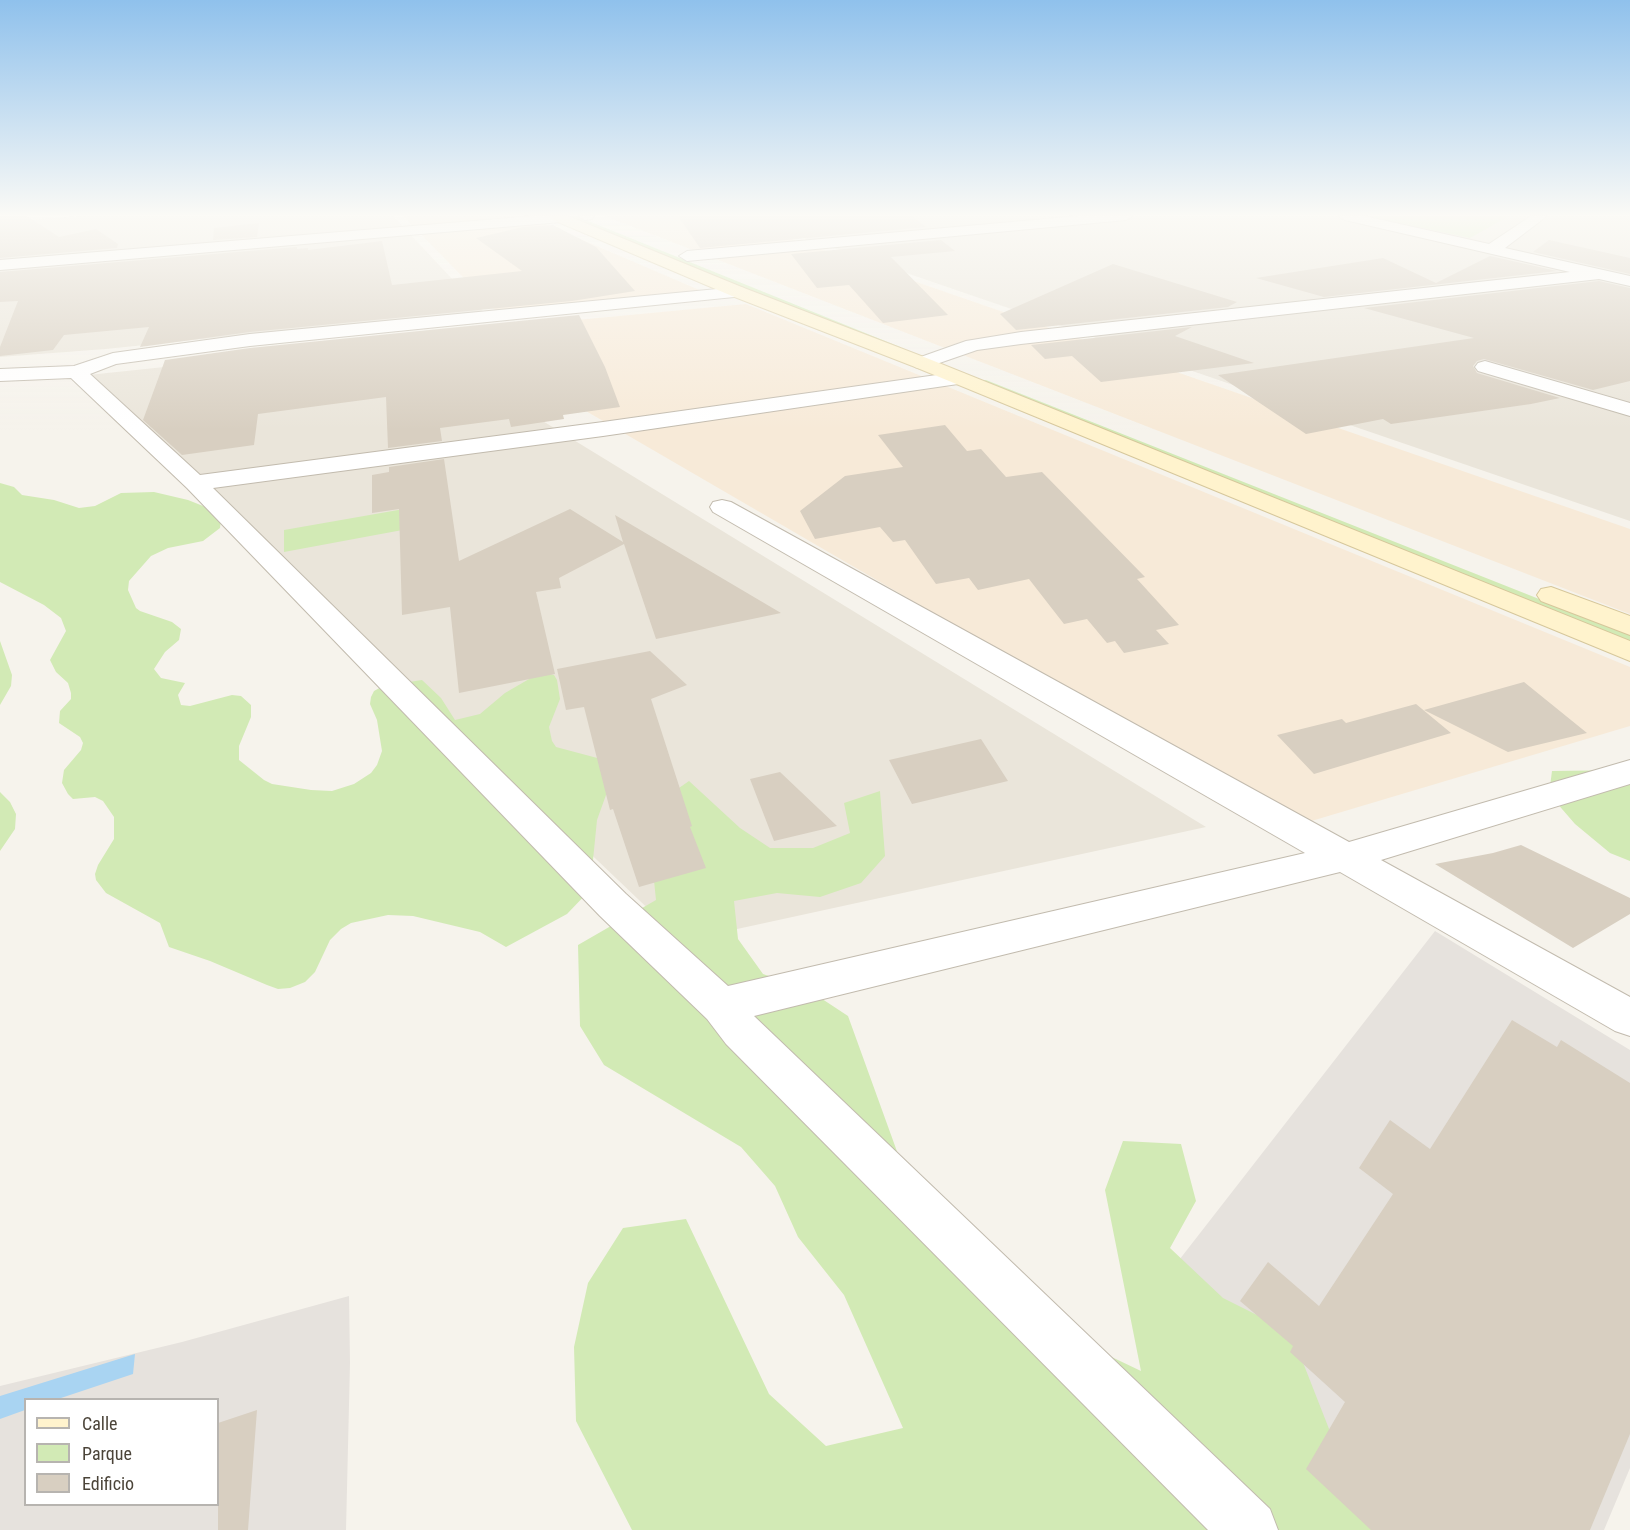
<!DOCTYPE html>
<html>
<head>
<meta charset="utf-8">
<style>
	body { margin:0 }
	#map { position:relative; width:1630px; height:1530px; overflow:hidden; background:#f6f3ec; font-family:"Roboto Condensed",sans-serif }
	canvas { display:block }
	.legend { position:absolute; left:24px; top:1398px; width:195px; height:108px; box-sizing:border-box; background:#fff; border:2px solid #b7b4b0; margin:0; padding:8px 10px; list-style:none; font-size:18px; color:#4b4439 }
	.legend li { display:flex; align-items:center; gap:12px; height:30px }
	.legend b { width:30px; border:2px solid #b7b4b0 }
</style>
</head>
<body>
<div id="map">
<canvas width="1630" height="1530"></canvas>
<ul class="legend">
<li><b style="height:8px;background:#fff3cd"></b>Calle</li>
<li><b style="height:16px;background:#d2eab5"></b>Parque</li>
<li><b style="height:16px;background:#d8cfc1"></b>Edificio</li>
</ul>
</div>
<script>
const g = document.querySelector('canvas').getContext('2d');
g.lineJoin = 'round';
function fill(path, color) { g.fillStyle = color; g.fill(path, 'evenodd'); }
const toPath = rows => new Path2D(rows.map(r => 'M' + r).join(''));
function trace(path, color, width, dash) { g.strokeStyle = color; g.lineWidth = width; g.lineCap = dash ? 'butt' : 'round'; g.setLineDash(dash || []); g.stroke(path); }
fill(toPath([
	[80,216,393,216,488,317,262,333,106,349,0,357,0,222],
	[740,216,1630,216,1630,521],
	[412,341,1206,827,682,941,88,375]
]), '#eae5da');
fill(toPath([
	[403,216,527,216,704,292,497,312],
	[605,216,726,216,1630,529,1630,614],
	[746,304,1630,667,1630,726,1298,825,450,332]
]), '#f7ead8');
fill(toPath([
	[1435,931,1630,1050,1630,1468,1604,1530,1361,1530,1134,1318],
	[349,1296,350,1363,346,1530,0,1530,0,1386,182,1342],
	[26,1400,218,1400,218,1504,26,1504]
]), '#e6e2dd');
fill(toPath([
	[568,216,576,216,900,347,897,349,736,286],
	[1366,216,1509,216,1470,238],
	[986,380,1630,635,1630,642,980,381],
	[0,483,14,487,22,495,54,500,79,508,95,506,121,493,154,492,188,500,208,508,221,520,220,528,203,541,168,548,151,556,129,581,128,590,136,608,140,611,172,622,181,629,179,640,165,652,154,669,161,678,185,683,178,695,181,705,190,706,232,695,241,696,251,705,251,717,239,746,239,760,264,780,272,784,311,790,332,791,354,784,371,773,377,765,382,751,377,720,370,704,371,697,374,691,383,686,422,680,441,698,455,720,480,714,505,693,536,675,546,673,554,675,557,680,560,699,549,727,552,741,556,747,601,759,607,780,606,795,597,820,590,890,567,914,506,947,480,932,413,916,388,915,351,923,341,929,330,940,315,972,305,982,290,988,278,989,267,985,210,961,169,947,160,923,106,893,96,880,95,874,98,865,114,839,114,817,103,801,95,797,73,799,68,794,62,783,64,770,81,750,83,743,80,737,59,723,60,711,71,699,71,693,68,683,56,672,50,660,66,631,61,618,44,605,0,582],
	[421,506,424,526,284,552,284,530],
	[0,641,12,675,11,686,0,705],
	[1630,770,1630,861,1610,853,1575,824,1549,794,1552,771],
	[689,781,740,828,770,848,813,848,850,833,844,803,880,791,885,856,861,883,820,897,777,893,734,901,738,939,763,974,807,989,848,1016,903,1168,1034,1320,1141,1371,1105,1190,1123,1141,1181,1144,1196,1201,1170,1248,1223,1298,1291,1332,1353,1490,1379,1530,632,1530,576,1421,574,1347,588,1283,623,1228,686,1219,769,1394,826,1446,903,1428,844,1295,798,1237,775,1186,741,1147,604,1065,580,1026,578,945,656,900,649,832,659,802],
	[0,792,10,802,16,814,15,829,0,851]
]), '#d2eab5');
fill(toPath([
	[135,1354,133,1374,58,1399,26,1400,25,1410,0,1419,0,1396]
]), '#a9d4f2');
fill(toPath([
	[0,216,27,216,59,237,96,229,118,244,117,248,0,258],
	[678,216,912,216,926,227,700,248],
	[259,223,257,237,213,240,214,228],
	[553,225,596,247,635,291,572,301,250,332,140,347,149,327,64,335,53,350,0,356,0,347,18,301,0,302,0,272,297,247,297,249,308,248,308,250,382,241,392,285,522,271,476,238,523,227],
	[941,240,955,251,891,257,948,315,883,323,849,285,817,288,791,254],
	[1549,240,1630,258,1630,274,1533,252],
	[1490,256,1557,271,1324,297,1256,278,1383,258,1436,283],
	[1113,264,1237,302,1228,307,1016,330,1000,314],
	[1599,281,1630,288,1630,381,1593,390,1484,359,1477,361,1473,366,1477,373,1560,398,1531,404,1391,424,1383,419,1306,434,1218,375,1474,338,1364,308],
	[579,315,605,367,620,407,563,415,564,419,511,427,509,419,440,428,442,441,388,448,386,397,258,414,254,445,182,455,143,420,165,360,250,348],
	[1192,327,1175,336,1254,363,1101,382,1072,356,1045,359,1031,345],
	[945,425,967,451,981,449,1006,477,1042,472,1145,577,1137,579,1179,625,1156,630,1169,644,1124,653,1115,641,1107,643,1087,619,1064,624,1029,579,978,590,969,578,936,584,905,540,893,542,880,527,815,539,800,511,845,476,903,467,878,435],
	[444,459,459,561,570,509,623,542,615,515,781,613,656,639,624,544,559,578,561,588,536,592,555,674,459,693,450,607,402,615,399,509,372,513,372,475,389,472,389,467],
	[650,651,687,685,651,699,692,826,690,827,706,868,639,887,613,809,610,810,584,707,566,710,557,669],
	[1524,682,1587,733,1508,752,1424,710],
	[1416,704,1451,733,1314,774,1277,735,1342,719,1346,723],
	[981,739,1008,781,912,804,889,760],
	[780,772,837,826,774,841,750,779],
	[1521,845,1630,898,1630,914,1573,948,1435,864,1493,853],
	[1512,1020,1557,1047,1561,1040,1630,1083,1630,1434,1590,1530,1371,1530,1306,1469,1345,1402,1290,1352,1293,1346,1240,1301,1268,1262,1319,1306,1393,1194,1359,1168,1390,1120,1430,1149],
	[257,1410,248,1530,218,1530,218,1423]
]), '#d8cfc1');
const minor = toPath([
	[534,216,567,216,568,218,561,222,0,270,0,260,534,216],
	[578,216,594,216,592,219,585,220,578,216],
	[1079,216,1133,216,1126,220,687,261,679,256,687,251,1079,216],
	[1338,216,1364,216,1489,244,1531,216,1547,216,1505,248,1630,276,1630,286,1599,279,1021,344,977,350,922,369,915,367,912,363,915,359,966,341,1021,332,1570,272,1345,220,1338,216],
	[738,287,744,288,747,292,744,296,250,346,116,364,90,374,200,475,603,422,958,372,965,374,968,378,965,382,958,384,603,436,213,488,626,894,728,986,1305,853,713,512,710,507,713,502,722,500,731,502,1349,842,1630,760,1630,784,1381,860,1630,997,1630,1036,1615,1031,1340,872,754,1016,1270,1509,1278,1530,1208,1530,726,1044,707,1019,600,916,187,488,71,378,0,381,0,369,74,366,113,353,250,334,738,287],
	[1485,361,1630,403,1630,416,1478,371,1475,367,1478,363,1485,361]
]);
const secondary = toPath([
	[549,216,568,216,744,288,929,359,1630,641,1630,661,915,367,732,296,551,219,549,216],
	[1551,587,1630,616,1630,635,1541,601,1537,595,1541,589,1551,587]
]);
trace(minor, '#c2bbae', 2);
trace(secondary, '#d6c79b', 2);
fill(minor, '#fff');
fill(secondary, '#fff3cd');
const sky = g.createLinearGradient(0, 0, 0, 430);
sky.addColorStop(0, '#8fc1ec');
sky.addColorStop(0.5, '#fbfaf6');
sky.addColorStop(1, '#fbfaf600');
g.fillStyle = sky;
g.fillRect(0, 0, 1630, 430);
</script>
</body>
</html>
